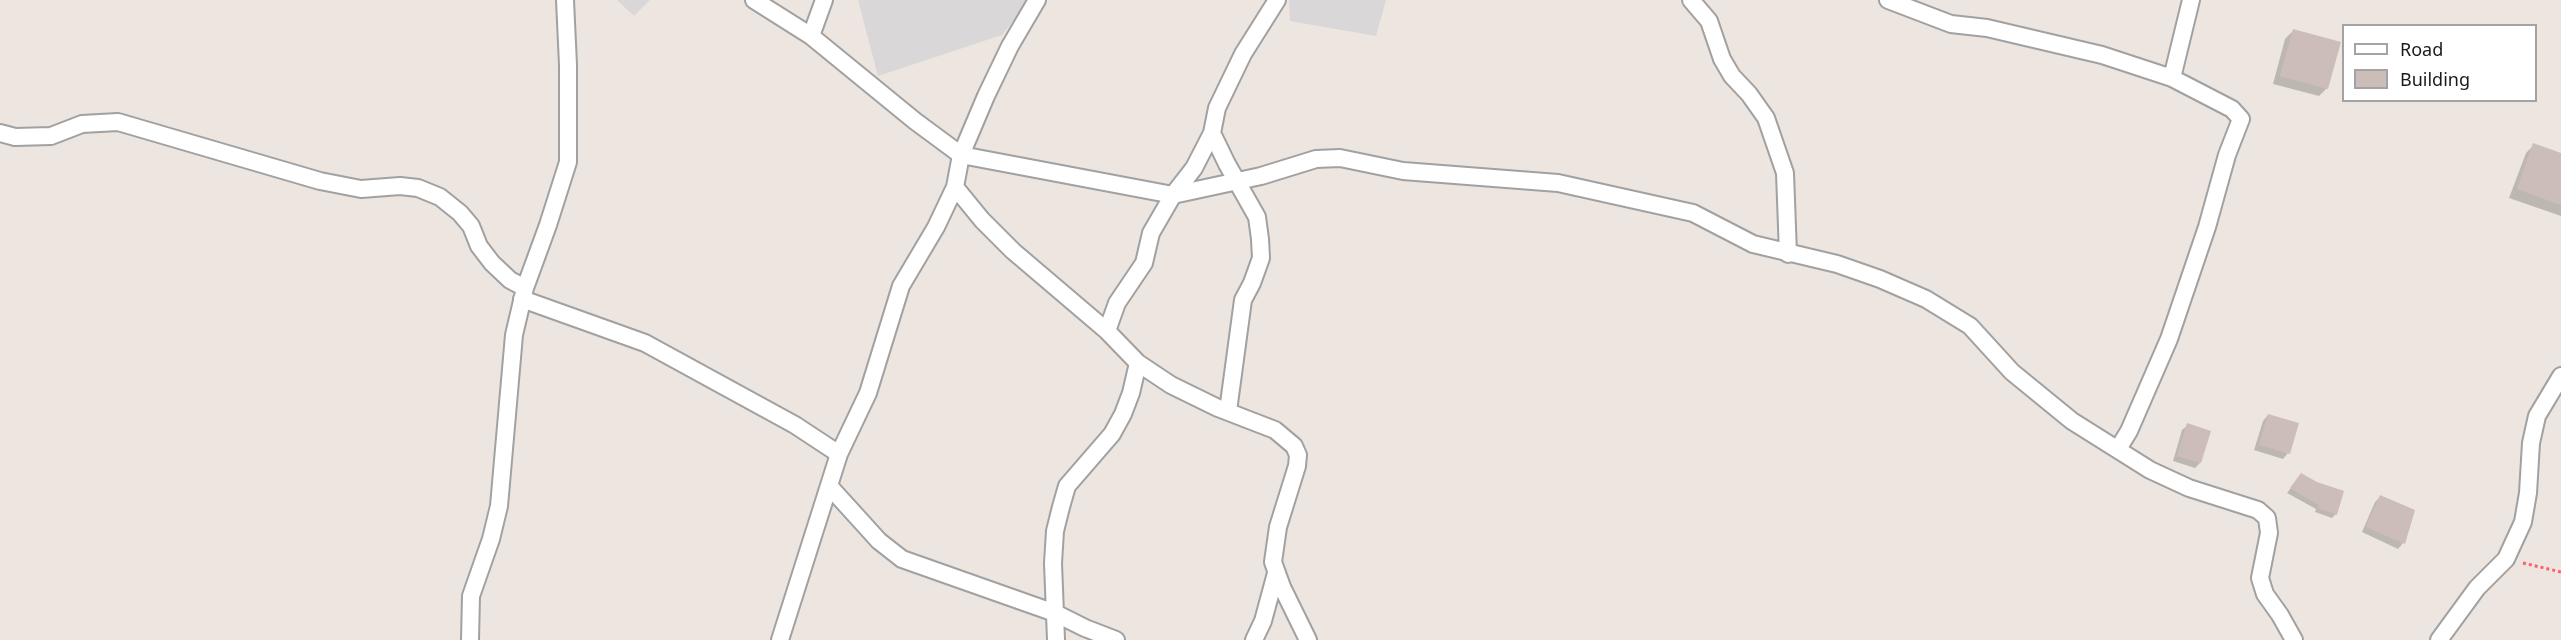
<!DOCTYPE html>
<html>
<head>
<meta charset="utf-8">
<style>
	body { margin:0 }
	#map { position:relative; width:2561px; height:640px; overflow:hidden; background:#ede5df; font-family:"Noto Sans",sans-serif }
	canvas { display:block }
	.legend { position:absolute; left:2342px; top:24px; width:195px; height:78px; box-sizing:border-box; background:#fff; border:2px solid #a3a3a3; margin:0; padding:8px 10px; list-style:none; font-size:18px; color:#1a1a1a }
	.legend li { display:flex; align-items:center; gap:12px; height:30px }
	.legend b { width:30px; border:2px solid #a3a3a3 }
</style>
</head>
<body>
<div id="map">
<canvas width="2561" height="640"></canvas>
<ul class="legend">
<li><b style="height:8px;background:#fff"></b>Road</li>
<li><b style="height:16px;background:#cdbdb8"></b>Building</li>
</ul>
</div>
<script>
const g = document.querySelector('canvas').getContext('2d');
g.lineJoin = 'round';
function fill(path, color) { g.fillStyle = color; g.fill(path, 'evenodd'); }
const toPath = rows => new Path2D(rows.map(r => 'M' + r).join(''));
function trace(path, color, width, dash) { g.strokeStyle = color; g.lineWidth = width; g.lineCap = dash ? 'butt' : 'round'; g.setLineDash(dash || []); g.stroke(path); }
fill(toPath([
	[617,0,650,0,634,16],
	[858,0,1030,0,1002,35,878,76],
	[1289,0,1386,0,1376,36,1290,21]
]), '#d9d7d8');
fill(toPath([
	[2293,31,2327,88,2319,96,2273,84,2285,39],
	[2534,145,2561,155,2561,216,2509,198,2526,153],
	[2268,415,2297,424,2288,453,2283,459,2254,450,2263,421],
	[2188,425,2200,463,2195,468,2173,461,2182,430],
	[2301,475,2336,514,2332,518,2315,512,2316,509,2287,493],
	[2380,497,2413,510,2403,543,2398,549,2362,532,2375,502]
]), '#0003');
fill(toPath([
	[2293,29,2341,42,2328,89,2280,76],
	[2533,143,2561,153,2561,205,2517,189],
	[2268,414,2299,423,2290,454,2259,445],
	[2187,423,2211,431,2201,463,2177,456],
	[2301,473,2317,482,2344,491,2337,515,2318,508,2319,505,2290,488],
	[2380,495,2415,510,2405,544,2366,527]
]), '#cdbdb8');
const street = toPath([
	[754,0,811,36,915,121,961,155,1173,195,1261,176,1316,159,1340,158,1403,171,1558,183,1693,213,1753,244,1837,264,1880,279,1926,299,1970,326,2012,372,2072,421,2150,470,2189,488,2258,510,2267,518,2269,533,2260,578,2265,594,2280,615,2294,640],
	[1691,0,1709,21,1722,59,1732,76,1749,94,1766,118,1785,173,1788,254],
	[1888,0,1951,24,1987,28,2102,55,2172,78,2232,109,2241,119,2227,155,2207,227,2169,339,2129,431,2118,449],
	[811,36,824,0],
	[2172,78,2191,0],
	[0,133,15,137,51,136,82,124,118,122,320,181,361,189,400,186,418,188,440,197,460,213,471,226,479,246,492,263,510,280,525,288],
	[1212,133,1227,164,1257,217,1260,239,1261,258,1252,283,1243,300,1228,411],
	[955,187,982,220,1013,251,1107,331,1138,363,1171,385,1218,408,1275,430,1294,446,1298,455,1297,466,1278,527,1273,562,1282,587,1308,640],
	[522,299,645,343,795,425,839,454],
	[1107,331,1117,303,1144,263,1151,233,1173,195,1194,168,1212,133,1217,108,1243,54,1277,0],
	[830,487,879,541,902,559,1055,613,1085,628,1116,640],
	[470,640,471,596,491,539,499,506,514,335,525,288,548,225,568,162,568,65,565,0],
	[780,640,839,454,868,393,901,286,936,227,955,187,961,155,986,96,1010,46,1037,0],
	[1056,640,1053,563,1055,531,1061,507,1067,486,1112,434,1123,414,1131,393,1138,363],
	[1254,640,1263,621,1276,573],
	[2439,640,2477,588,2506,559,2523,522,2528,493,2531,443,2537,416,2561,376]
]);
trace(street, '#a1a1a1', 20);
trace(toPath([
	[2523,563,2561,572]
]), '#ff5e6f', 3, [3, 3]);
trace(street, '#fff', 16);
</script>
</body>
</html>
